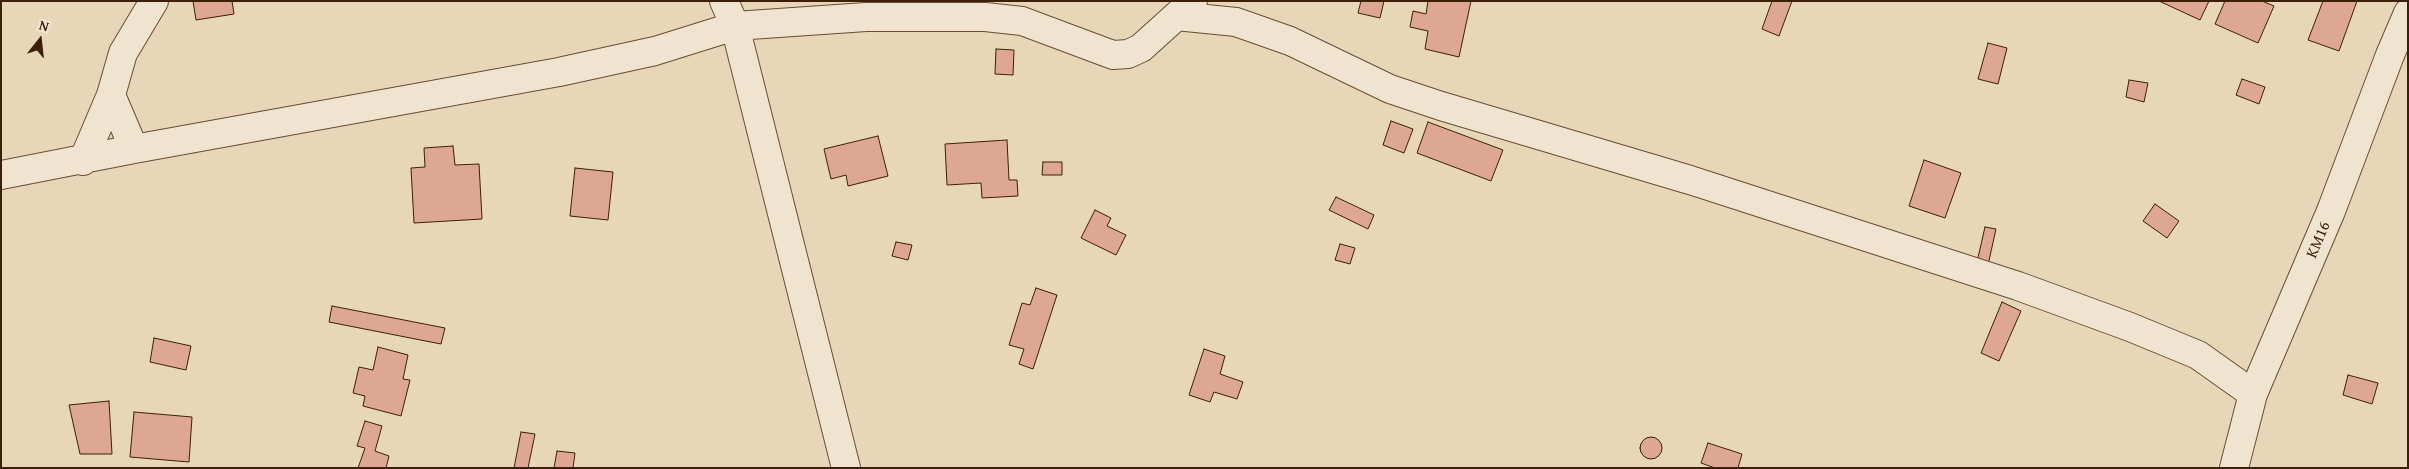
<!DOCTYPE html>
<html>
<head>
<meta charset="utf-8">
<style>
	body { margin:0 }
	#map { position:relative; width:2409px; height:469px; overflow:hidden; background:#e8d6b8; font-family:"Gentium Book Plus",serif }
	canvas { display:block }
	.frame { position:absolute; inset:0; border:2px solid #3c1f07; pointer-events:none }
	.north { position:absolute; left:15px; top:15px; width:50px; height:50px; -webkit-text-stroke:4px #f0e4d1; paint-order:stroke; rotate:16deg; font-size:14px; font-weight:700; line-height:20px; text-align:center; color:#3c1f07 }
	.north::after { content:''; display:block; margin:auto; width:18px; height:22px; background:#3c1f07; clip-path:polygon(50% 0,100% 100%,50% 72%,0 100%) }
</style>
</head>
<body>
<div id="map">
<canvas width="2409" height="469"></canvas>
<div class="frame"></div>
<div class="north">N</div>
</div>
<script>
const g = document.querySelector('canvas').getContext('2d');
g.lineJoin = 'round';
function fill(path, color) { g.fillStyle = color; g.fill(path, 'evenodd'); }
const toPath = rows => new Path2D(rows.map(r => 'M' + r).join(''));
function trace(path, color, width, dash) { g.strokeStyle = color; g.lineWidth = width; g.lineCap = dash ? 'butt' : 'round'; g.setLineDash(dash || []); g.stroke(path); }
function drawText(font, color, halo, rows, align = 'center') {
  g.font = font + ' "Gentium Book Plus",serif'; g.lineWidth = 5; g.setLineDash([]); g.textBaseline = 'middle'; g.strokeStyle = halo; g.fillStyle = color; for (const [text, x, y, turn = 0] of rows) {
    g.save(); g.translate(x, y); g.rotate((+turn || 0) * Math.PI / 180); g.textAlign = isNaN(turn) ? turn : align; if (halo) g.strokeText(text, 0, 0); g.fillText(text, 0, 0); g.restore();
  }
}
const building = toPath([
	[193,1,232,1,234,14,196,20,193,1],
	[1361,1,1384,1,1380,18,1358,13,1361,1],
	[1428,1,1471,1,1459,57,1425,49,1428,31,1410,27,1413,11,1426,14,1428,1],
	[1772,1,1792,1,1779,36,1762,29,1772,1],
	[2159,1,2209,1,2200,20,2159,1],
	[2225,1,2262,1,2274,6,2258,43,2215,24,2225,1],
	[2323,1,2357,1,2339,51,2308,40,2323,1],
	[1988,43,2007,48,1998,84,1978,79,1988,43],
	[996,49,1014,50,1013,75,995,74,996,49],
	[2242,79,2265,87,2259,104,2236,95,2242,79],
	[2129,80,2148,83,2144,102,2126,97,2129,80],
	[1391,121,1413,129,1404,153,1383,145,1391,121],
	[1428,122,1503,150,1491,181,1417,153,1428,122],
	[878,136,888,176,848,186,846,175,831,179,824,149,878,136],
	[1007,140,1009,180,1017,180,1018,196,982,198,981,183,947,185,945,144,1007,140],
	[453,146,455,165,479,164,482,219,414,223,411,168,425,167,424,148,453,146],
	[1924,160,1961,173,1945,218,1909,206,1924,160],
	[1043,162,1062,162,1062,175,1042,175,1043,162],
	[575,168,613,172,608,220,570,216,575,168],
	[1336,197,1374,215,1368,229,1329,210,1336,197],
	[2155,204,2179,221,2167,238,2143,221,2155,204],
	[1095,210,1111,218,1107,226,1126,235,1116,255,1081,238,1095,210],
	[1985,227,1996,229,1988,265,1977,262,1985,227],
	[896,242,912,245,908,260,892,256,896,242],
	[1340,244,1355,248,1350,264,1335,260,1340,244],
	[1036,288,1057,295,1033,369,1019,364,1024,349,1009,345,1022,303,1030,305,1036,288],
	[2002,302,2021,311,1999,361,1981,353,2002,302],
	[332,306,445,328,441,344,329,322,332,306],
	[154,338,191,346,186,370,150,362,154,338],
	[378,347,408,355,403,379,410,380,401,416,363,406,365,396,353,393,359,367,373,370,378,347],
	[1204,349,1225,356,1220,374,1243,382,1237,399,1214,392,1210,402,1189,395,1204,349],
	[2348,375,2378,383,2372,404,2343,395,2348,375],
	[109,401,112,454,80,454,69,405,109,401],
	[134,412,192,417,189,462,130,457,134,412],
	[365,421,382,426,375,451,389,456,386,468,358,468,365,448,357,446,365,421],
	[521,432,535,434,528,468,514,468,521,432],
	'1640 448a11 11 0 1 1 22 0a11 11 0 1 1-22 0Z',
	[1708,443,1742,454,1738,468,1715,468,1701,463,1708,443],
	[557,451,575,453,573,468,554,468,557,451]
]);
fill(building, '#dea793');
trace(building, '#3c1f07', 1);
const minor = toPath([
	[724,1,735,26,846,468],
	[1176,16,1236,22,1290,41,1390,89,1441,106,1690,180,2018,286,2130,327,2198,355,2253,394],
	[111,95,134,149],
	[83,161,111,95,123,53,154,1],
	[1,175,134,149,559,72,655,51,735,26,866,17,985,17,1022,21,1113,55,1128,54,1141,48,1193,1],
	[2234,468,2253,394,2331,211,2390,55,2408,13]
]);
trace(minor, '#674d33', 30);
trace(minor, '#f0e4d1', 28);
drawText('16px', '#3c1f07', '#f0e4d1', [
	["KM16",2319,240,-67]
]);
</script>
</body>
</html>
